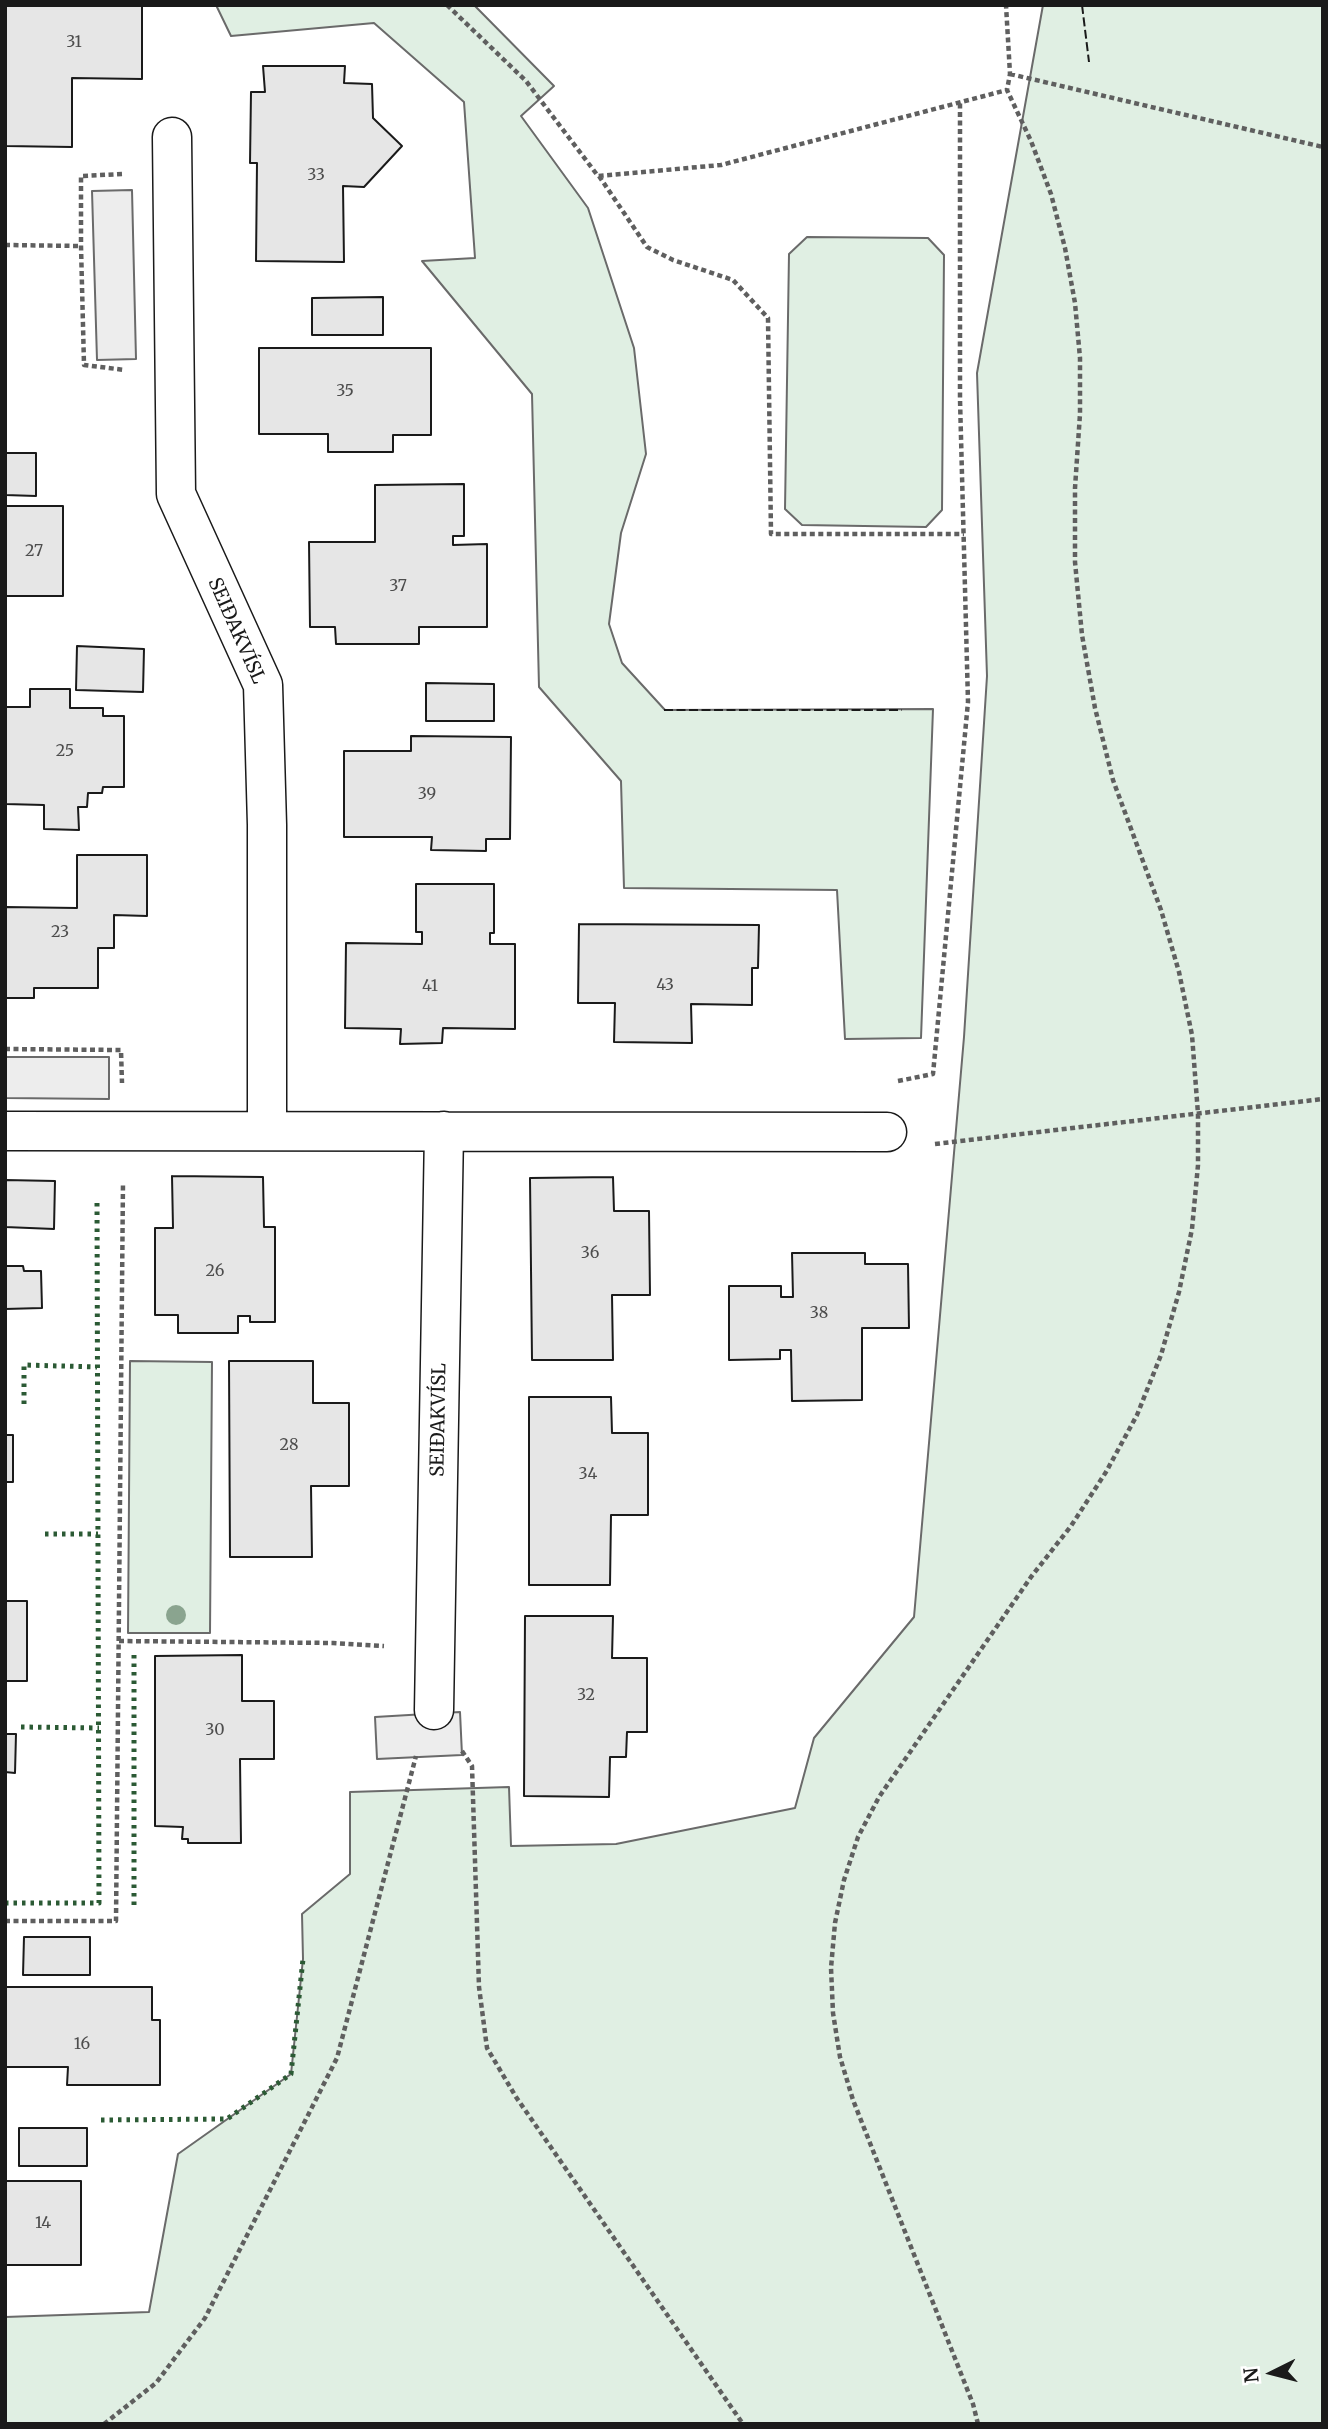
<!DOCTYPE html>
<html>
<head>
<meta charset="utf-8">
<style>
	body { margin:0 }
	#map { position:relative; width:1328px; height:2429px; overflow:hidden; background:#fff; font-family:Merriweather,serif }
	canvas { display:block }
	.frame { position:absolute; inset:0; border:7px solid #1a1a1a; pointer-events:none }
	.north { position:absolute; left:1237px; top:2338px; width:70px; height:70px; -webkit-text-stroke:5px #fff; paint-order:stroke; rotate:264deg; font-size:19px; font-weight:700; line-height:28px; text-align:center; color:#1a1a1a }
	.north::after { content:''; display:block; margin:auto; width:24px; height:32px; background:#1a1a1a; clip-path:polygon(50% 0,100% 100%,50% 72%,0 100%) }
</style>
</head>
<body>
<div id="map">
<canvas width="1328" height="2429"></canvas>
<div class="frame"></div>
<div class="north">N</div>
</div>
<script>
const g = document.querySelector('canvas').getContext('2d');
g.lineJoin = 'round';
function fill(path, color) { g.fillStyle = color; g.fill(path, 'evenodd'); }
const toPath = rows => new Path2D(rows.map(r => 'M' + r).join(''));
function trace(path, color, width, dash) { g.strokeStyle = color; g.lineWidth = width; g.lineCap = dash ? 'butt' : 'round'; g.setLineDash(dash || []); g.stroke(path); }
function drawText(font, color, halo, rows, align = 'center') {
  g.font = font + ' Merriweather,serif'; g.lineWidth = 5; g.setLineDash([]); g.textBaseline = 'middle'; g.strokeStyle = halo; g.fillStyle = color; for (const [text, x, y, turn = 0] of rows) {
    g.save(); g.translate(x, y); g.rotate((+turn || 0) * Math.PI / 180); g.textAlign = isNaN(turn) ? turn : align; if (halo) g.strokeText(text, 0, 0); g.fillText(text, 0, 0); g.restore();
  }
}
const green = toPath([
	[216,5,474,5,554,86,521,116,588,208,634,348,646,454,621,533,609,624,622,663,665,710,933,709,921,1038,845,1039,837,890,624,888,621,781,539,687,532,394,422,261,475,258,464,102,374,23,231,36,216,5],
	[1043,5,1323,5,1323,2424,5,2424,5,2317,149,2312,178,2154,291,2074,303,1959,302,1914,350,1874,350,1792,509,1787,511,1846,616,1844,795,1808,814,1738,914,1617,964,1037,987,676,977,373,1043,5],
	[807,237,928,238,944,255,942,510,926,527,802,525,785,509,789,254,807,237],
	[130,1361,212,1362,210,1633,128,1633,130,1361]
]);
fill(green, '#e0efe3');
trace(green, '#6a6a6a', 2);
const parking = toPath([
	[132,190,136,359,97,360,92,191,132,190],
	[5,1057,109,1057,109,1099,5,1098,5,1057],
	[460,1712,462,1755,377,1759,375,1717,460,1712]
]);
fill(parking, '#ededed');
trace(parking, '#6a6a6a', 2);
const building = toPath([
	[5,5,142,5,142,79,72,78,72,147,5,146,5,5],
	[263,66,345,66,344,83,372,84,373,118,402,146,364,187,343,186,344,262,256,261,257,163,250,163,251,92,265,92,263,66],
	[383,297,383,335,312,335,312,298,383,297],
	[259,348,431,348,431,435,393,435,393,452,328,452,328,434,259,434,259,348],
	[5,453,36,453,36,496,5,495,5,453],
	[464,484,464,536,453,536,453,545,487,544,487,627,419,627,419,644,336,644,335,627,310,627,309,542,375,542,375,485,464,484],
	[5,506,63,506,63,596,5,596,5,506],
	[77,646,144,649,143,692,76,690,77,646],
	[426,683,494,684,494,721,426,721,426,683],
	[30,689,70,689,70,708,103,708,103,716,124,716,124,787,103,787,102,793,88,793,87,807,78,807,79,830,44,829,44,805,5,804,5,707,30,707,30,689],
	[411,736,511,737,510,839,486,839,486,851,431,850,432,837,344,837,344,751,411,751,411,736],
	[77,855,147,855,147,916,114,915,114,948,98,948,98,988,34,988,34,998,5,998,5,907,77,908,77,855],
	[416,884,494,884,494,933,490,933,490,944,515,944,515,1029,443,1028,442,1043,400,1044,401,1029,345,1028,346,943,422,944,422,932,416,932,416,884],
	[579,924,759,925,758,968,752,968,752,1005,691,1004,692,1043,614,1042,615,1003,578,1003,579,924],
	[172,1176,263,1177,264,1227,275,1227,275,1322,250,1322,250,1316,238,1316,238,1333,178,1333,178,1315,155,1315,155,1228,173,1228,172,1176],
	[613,1177,614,1211,649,1211,650,1295,612,1295,613,1360,532,1360,530,1178,613,1177],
	[5,1180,55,1181,54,1229,5,1227,5,1180],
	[5,1243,6,1266,23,1266,24,1271,41,1271,42,1308,5,1309,5,1243],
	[792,1253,865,1253,865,1264,908,1264,909,1328,862,1328,862,1400,792,1401,791,1350,780,1350,780,1359,729,1360,729,1286,781,1286,781,1297,793,1297,792,1253],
	[229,1361,313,1361,313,1403,349,1403,349,1486,311,1486,312,1557,230,1557,229,1361],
	[529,1397,611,1397,612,1433,648,1433,648,1515,611,1515,610,1585,529,1585,529,1397],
	[5,1435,13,1435,13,1482,5,1482,5,1435],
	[5,1601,27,1601,27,1681,5,1681,5,1601],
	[525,1616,613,1616,612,1658,647,1658,647,1732,627,1732,626,1757,610,1757,609,1797,524,1796,525,1616],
	[242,1655,242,1701,274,1701,274,1759,240,1759,241,1843,188,1843,188,1839,182,1839,183,1827,155,1826,155,1656,242,1655],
	[5,1734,16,1734,15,1773,5,1772,5,1734],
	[24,1937,90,1937,90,1975,23,1975,24,1937],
	[5,1987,152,1987,152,2020,160,2020,160,2085,67,2085,68,2067,5,2067,5,1987],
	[19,2128,87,2128,87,2166,19,2166,19,2128],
	[5,2181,81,2181,81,2265,5,2265,5,2181]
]);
fill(building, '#e6e6e6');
trace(building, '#1a1a1a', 2);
const minor = toPath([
	[172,137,176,494,263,685,267,825,267,1131],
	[5,1131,887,1132],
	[434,1710,444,1131]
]);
trace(minor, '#1a1a1a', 41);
trace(toPath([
	[447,5,526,81,598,176,721,165,1007,90],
	[1010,74,1323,147],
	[122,174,81,176,81,246,84,365,125,370],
	[599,176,647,247,673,260,733,280,768,318,771,534,964,534],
	[5,245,81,246],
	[5,1049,121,1050,122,1083],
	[898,1081,933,1074,968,702,960,399,960,103],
	[935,1144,1323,1099],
	[119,1641,333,1643,384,1646],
	[462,1751,472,1766,479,1987,487,2048,516,2097,743,2424],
	[5,1921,116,1921,123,1182],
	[104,2424,156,2383,205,2318,337,2058,416,1756],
	[978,2424,973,2404,853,2100,840,2057,833,2013,831,1968,835,1923,844,1880,858,1837,879,1797,1031,1577,1071,1526,1106,1472,1137,1415,1161,1355,1179,1292,1192,1229,1198,1165,1198,1114,1192,1035,1179,972,1161,910,1113,780,1095,708,1082,635,1075,562,1075,488,1080,414,1080,358,1075,303,1065,248,1051,194,1031,141,1007,90,1010,74,1006,5]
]), '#5f5f5f', 4.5, [5, 3.5]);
trace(minor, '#fff', 38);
trace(toPath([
	[24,1404,24,1365,97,1367],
	[45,1534,98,1534],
	[21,1727,99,1728],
	[5,1903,99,1903,97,1200],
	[134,1905,134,1655],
	[101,2120,227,2119,291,2074,303,1959]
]), '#2b5a34', 5, [3.5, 5]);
trace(toPath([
	[1082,5,1089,62],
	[664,710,902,710]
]), '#1a1a1a', 2, [9, 3.5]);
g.fillStyle = '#8aa48f';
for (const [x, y] of [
	[176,1615]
]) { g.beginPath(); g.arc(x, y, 10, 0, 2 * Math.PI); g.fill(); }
drawText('16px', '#4d4d4d', null, [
	["31",74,42],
	["33",316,175],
	["35",345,391],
	["27",34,551],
	["37",398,586],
	["25",65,751],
	["39",427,794],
	["23",60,932],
	["43",665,985],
	["41",430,986],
	["36",590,1253],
	["26",215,1271],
	["38",819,1313],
	["28",289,1445],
	["34",588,1474],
	["32",586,1695],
	["30",215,1730],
	["16",82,2044],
	["14",43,2223]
]);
drawText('19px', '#1a1a1a', '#fff', [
	["SEIÐAKVÍSL",236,631,66],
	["SEIÐAKVÍSL",439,1420,-89]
]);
</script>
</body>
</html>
